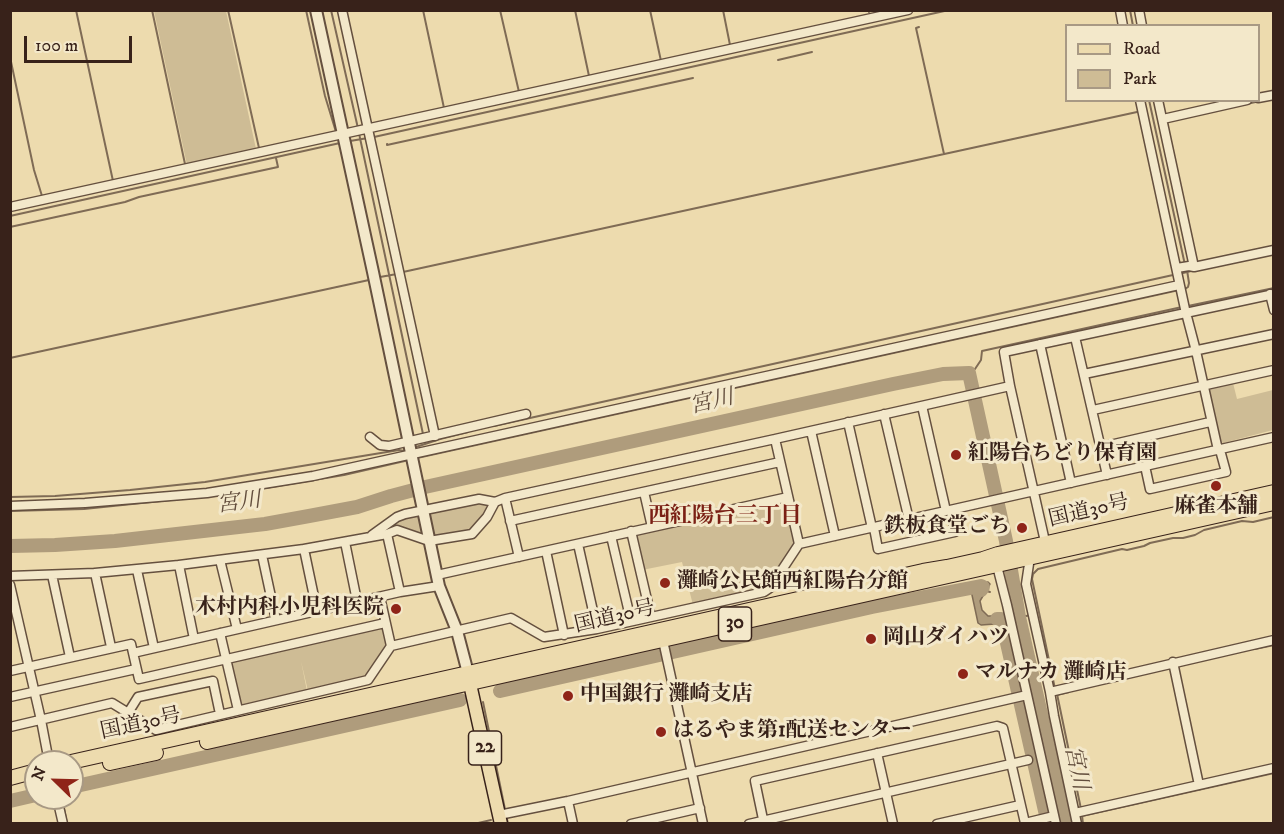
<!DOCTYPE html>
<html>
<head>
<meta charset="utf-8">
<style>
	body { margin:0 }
	#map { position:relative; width:1284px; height:834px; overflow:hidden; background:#eddbae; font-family:"IM FELL DW Pica",serif }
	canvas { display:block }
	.frame { position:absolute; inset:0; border:12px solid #38221a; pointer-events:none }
	.legend { position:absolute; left:1065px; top:24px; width:195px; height:78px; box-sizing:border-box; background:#f3e8ca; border:2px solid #a89984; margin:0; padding:8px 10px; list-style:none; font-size:18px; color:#38221a }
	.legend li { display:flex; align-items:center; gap:12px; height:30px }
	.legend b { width:30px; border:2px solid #a89984 }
	.north { position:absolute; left:24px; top:750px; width:60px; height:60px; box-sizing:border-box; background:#f3e8ca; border:2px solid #a89984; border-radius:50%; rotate:293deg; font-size:16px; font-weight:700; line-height:24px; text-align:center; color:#38221a }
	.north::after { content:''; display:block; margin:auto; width:21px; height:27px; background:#8f2418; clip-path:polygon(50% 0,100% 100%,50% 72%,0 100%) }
	.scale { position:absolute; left:24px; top:36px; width:108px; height:27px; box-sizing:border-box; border:3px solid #38221a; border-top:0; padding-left:8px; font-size:18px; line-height:21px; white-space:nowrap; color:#38221a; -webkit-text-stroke:4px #f3e8ca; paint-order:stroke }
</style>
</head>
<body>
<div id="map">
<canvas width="1284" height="834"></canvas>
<div class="frame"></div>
<ul class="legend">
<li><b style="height:8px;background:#eddbae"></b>Road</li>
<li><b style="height:16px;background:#cebc95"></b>Park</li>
</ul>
<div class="north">N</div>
<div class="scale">100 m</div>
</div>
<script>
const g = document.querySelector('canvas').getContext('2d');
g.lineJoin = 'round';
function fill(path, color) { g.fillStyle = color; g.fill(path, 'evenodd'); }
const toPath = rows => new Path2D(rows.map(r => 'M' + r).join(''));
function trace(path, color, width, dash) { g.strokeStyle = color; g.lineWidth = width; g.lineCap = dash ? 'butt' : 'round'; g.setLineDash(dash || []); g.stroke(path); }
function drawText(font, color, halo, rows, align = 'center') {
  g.font = font + ' "IM FELL DW Pica","Noto Serif JP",serif'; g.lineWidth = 6; g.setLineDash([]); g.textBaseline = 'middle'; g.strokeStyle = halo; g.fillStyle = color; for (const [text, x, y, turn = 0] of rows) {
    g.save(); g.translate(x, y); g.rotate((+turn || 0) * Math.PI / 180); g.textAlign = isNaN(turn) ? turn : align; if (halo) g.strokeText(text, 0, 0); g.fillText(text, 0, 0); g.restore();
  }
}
fill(toPath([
	[154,11,226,11,256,149,187,165],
	[1233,383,1237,399,1273,390,1273,430,1223,443,1218,440,1208,392,1211,387],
	[785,500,796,543,765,589,693,605,682,562,642,570,635,534],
	[476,502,489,504,490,506,471,530,438,537,432,534,427,512],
	[418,515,422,535,397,526,384,530,401,519],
	[384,625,387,644,365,678,308,691,301,661,307,691,240,705,229,660]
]), '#cebc95');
const water = toPath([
	[988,582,990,584,980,601,982,610,988,616,1003,616,1006,619,1005,625,1007,632,1002,633,999,626,995,624,981,625,978,623,972,595,969,585,988,582]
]);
fill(water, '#af9c7c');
trace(water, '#7f6b55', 1.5);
trace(toPath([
	[76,10,113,181],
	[152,10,185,164],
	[228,10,259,148],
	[306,10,325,96,336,132],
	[331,10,357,124,423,434],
	[423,10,444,108],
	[500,10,519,92],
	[575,10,589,76],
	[650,10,661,61],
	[723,10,730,45],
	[868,10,869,12],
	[1130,10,1133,26],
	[919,27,916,28,944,154],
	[10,57,34,170,42,196],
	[778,60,812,52],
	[1149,100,1185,265],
	[1242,105,1260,101],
	[374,137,949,10],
	[350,141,368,138],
	[387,144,387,145,693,78],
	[10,216,340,143],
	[10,227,125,202,139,197,278,167,276,158],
	[403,272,1137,112],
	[1183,273,1195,270],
	[380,277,397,274],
	[1185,289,1188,287,1189,283,1187,270],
	[1188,306,1274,288],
	[10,358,369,280],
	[969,373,975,369,981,360,982,351,1182,307],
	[494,426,1173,275],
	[416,447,440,439,468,432],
	[417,458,1179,290],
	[223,495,344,475,409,460],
	[10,497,55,496,130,490,205,482,399,450,404,451],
	[10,511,84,509,190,498],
	[983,590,990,592],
	[1008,597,1015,595],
	[1016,618,1031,615],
	[1255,649,1274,645],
	[1055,689,1032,579,1033,574,1038,569,1122,549,1127,550,1144,546,1150,543,1173,538,1183,538,1195,535,1204,530,1242,521,1253,522,1274,517],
	[1057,694,1081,809],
	[1057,695,1069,692],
	[483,702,508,824],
	[62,798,67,824],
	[1082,815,1083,824],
	[1082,816,1274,773],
	[474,824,491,820]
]), '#7f6b55', 2);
trace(toPath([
	[10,546,55,545,115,541,265,524,309,516,357,507,391,496,425,487,893,384,943,374,969,373,1006,541,1019,617,1066,824],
	[997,619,1001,619,1002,621,1048,824],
	[500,691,872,607,981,586,983,587,981,590],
	[72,787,460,700],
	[10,801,36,795]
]), '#af9c7c', 14);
const minor = toPath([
	[342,10,435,436],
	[1120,10,1123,26],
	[1139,10,1142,26],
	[1258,98,1274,95],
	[1140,100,1185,309,1196,351,1218,450],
	[1158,100,1194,267],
	[1163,119,1247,100],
	[10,207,908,10],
	[1177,268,1189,266,1194,267,1274,250],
	[1270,294,1274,310],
	[1075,337,1107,475],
	[1040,344,1071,483],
	[1084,374,1274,334],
	[922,406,946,511],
	[1093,410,1274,370],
	[884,414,909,520],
	[848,422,872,528],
	[811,431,835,536],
	[370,437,380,445,389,446,526,414],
	[775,439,799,544],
	[1101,447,1210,422],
	[1145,466,1150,489,1226,472,1220,450],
	[644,492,652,527],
	[505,498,519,557],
	[10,506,85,503,207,493,313,476,1179,285],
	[510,521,780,462],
	[874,528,878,549,955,532,951,510],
	[631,531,651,617],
	[387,534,400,592],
	[372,535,397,517,405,514,479,499,495,502],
	[611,536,631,621],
	[345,542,357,601],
	[578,544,597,629],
	[1046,546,1010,386,1004,352,1274,294],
	[304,549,317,611],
	[546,551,564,635],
	[1026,554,1029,564,1026,584,1050,692,1054,716,1077,824],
	[262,555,276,620],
	[220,560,237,629],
	[996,562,1007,605,1056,824],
	[179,565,194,639],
	[137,570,154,648],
	[95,573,111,647],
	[52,575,70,657],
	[437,575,788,497],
	[10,576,95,573,179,565,304,549,387,534,397,530,429,541,472,534,487,517,495,502,505,498,775,439,1010,386],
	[10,585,41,720,49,762],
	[380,597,391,646],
	[220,633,238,710],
	[662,636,703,824],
	[133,653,400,592,439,586],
	[1173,662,1199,785],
	[10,671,131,644,139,679,385,623],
	[1050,692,1274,640],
	[10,697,136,669],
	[128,713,138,697,213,681,220,714],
	[10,727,112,703,156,730,368,680,391,646,511,618,544,637,597,629,764,592,770,588,799,544,1274,437],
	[877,753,893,824],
	[57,798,63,824],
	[568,801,573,824],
	[1075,813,1274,768],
	[499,815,568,801,1027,695],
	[631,824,700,808],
	[749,824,1028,760],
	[764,824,755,781,997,726,1003,728,1025,823,1054,816],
	[937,824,1020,805]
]);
const tertiary = toPath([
	[316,10,373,272,439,586,457,631,468,673]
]);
const primary = toPath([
	[468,675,501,824]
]);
const trunk = toPath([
	[207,742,1274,503],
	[71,762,923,571,947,567,983,559,998,554,1274,492],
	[110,763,156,753],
	[10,778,36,771]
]);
trace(minor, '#65503f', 11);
trace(tertiary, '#65503f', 14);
trace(primary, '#38221a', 15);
trace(trunk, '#38221a', 16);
trace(minor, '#f3e8ca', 8);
trace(tertiary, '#f3e8ca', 10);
trace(primary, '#eddbae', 12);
trace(trunk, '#eddbae', 14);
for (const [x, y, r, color] of [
	[956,455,6,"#8f2418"],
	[1216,486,6,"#8f2418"],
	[1022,528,6,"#8f2418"],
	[665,583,6,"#8f2418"],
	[396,609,6,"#8f2418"],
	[871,639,6,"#8f2418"],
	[963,674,6,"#8f2418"],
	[568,696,6,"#8f2418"],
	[661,732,6,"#8f2418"]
]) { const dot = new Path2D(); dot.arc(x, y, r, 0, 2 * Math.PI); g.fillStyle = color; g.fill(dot); trace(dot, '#f3e8ca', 2); }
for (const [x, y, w] of [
	[735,624,33],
	[485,748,33]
]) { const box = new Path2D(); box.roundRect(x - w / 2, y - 17, w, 34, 4.5); g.fillStyle = '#f3e8ca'; g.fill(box); trace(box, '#38221a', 1.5); }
drawText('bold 20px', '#38221a', null, [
	["30",735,624],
	["22",485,748]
]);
drawText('bold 21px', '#38221a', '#f3e8ca', [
	["紅陽台ちどり保育園",968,455],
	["麻雀本舗",1216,508,"center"],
	["鉄板食堂ごち",1010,528,"right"],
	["灘崎公民館西紅陽台分館",677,583],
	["木村内科小児科医院",384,609,"right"],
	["岡山ダイハツ",883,639],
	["マルナカ 灘崎店",975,674],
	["中国銀行 灘崎支店",580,696],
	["はるやま第1配送センター",673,732]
], 'left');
drawText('21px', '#38221a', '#f3e8ca', [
	["国道30号",1089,512,-13],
	["国道30号",615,618,-13],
	["国道30号",141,725,-12]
]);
drawText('italic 22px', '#624d3c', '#f3e8ca', [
	["宮川",712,403,-13],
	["宮川",239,504,-7],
	["宮川",1075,768,78]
]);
drawText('bold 22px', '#7a1f14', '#f3e8ca', [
	["西紅陽台三丁目",725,517]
]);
</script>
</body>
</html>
